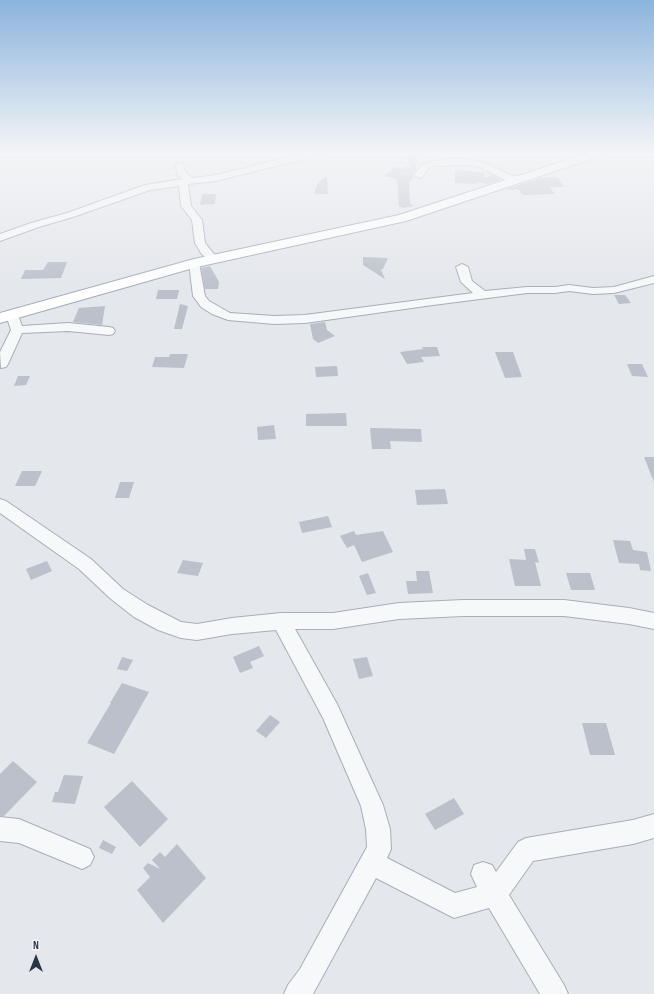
<!DOCTYPE html>
<html>
<head>
<meta charset="utf-8">
<style>
	body { margin:0 }
	#map { position:relative; width:654px; height:994px; overflow:hidden; background:#e4e7ec; font-family:"Sofia Sans Condensed",sans-serif }
	canvas { display:block }
	.north { position:absolute; left:16px; top:938px; width:40px; height:40px; -webkit-text-stroke:3px #f4f6f9; paint-order:stroke; rotate:0deg; font-size:11px; font-weight:700; line-height:16px; text-align:center; color:#2b3445 }
	.north::after { content:''; display:block; margin:auto; width:14px; height:18px; background:#2b3445; clip-path:polygon(50% 0,100% 100%,50% 72%,0 100%) }
</style>
</head>
<body>
<div id="map">
<canvas width="654" height="994"></canvas>
<div class="north">N</div>
</div>
<script>
const g = document.querySelector('canvas').getContext('2d');
g.lineJoin = 'round';
function fill(path, color) { g.fillStyle = color; g.fill(path, 'evenodd'); }
const toPath = rows => new Path2D(rows.map(r => 'M' + r).join(''));
function trace(path, color, width, dash) { g.strokeStyle = color; g.lineWidth = width; g.lineCap = dash ? 'butt' : 'round'; g.setLineDash(dash || []); g.stroke(path); }
fill(toPath([
	[414,155,417,160,416,170,413,174,414,177,409,183,410,203,414,206,402,208,399,206,397,179,384,176,395,167,404,169,405,167,411,167,405,156],
	[455,170,484,172,484,178,492,175,501,180,488,184,476,182,476,184,455,183],
	[327,176,328,194,315,194,315,189,320,181],
	[551,177,558,178,564,187,550,187,555,194,523,195,518,189,504,190,540,178],
	[202,194,216,194,215,204,200,205],
	[363,257,388,258,383,269,381,270,385,279,363,265],
	[48,262,67,262,61,278,21,279,25,270,43,270],
	[210,266,219,282,218,289,205,289,201,268],
	[158,290,179,290,177,299,156,299],
	[614,295,625,295,631,303,619,304],
	[180,304,188,306,182,329,174,329],
	[105,306,102,325,73,322,79,308],
	[325,322,327,330,335,336,318,343,313,339,310,324],
	[422,347,437,347,440,356,421,357,424,362,407,364,400,352,423,349],
	[495,352,513,352,522,377,505,378],
	[170,354,188,354,184,368,152,367,155,357,169,357],
	[627,364,642,364,648,377,632,376],
	[337,366,338,376,316,377,315,367],
	[18,376,30,376,26,385,14,386],
	[346,413,347,426,306,426,306,414],
	[274,425,276,439,258,440,257,427],
	[370,428,421,429,422,442,390,441,391,449,372,449],
	[644,457,654,457,654,482],
	[22,471,42,471,35,486,15,486],
	[120,482,134,482,129,498,115,498],
	[445,489,448,504,417,505,415,490],
	[328,516,332,527,302,533,299,522],
	[354,531,356,535,383,531,393,552,362,562,354,545,347,548,340,536],
	[613,540,630,541,633,550,647,552,651,571,640,570,639,564,619,563],
	[524,549,535,549,539,563,535,562,541,586,515,586,509,559,526,560],
	[183,560,203,563,198,576,177,573],
	[47,561,52,571,31,580,26,569],
	[416,571,429,571,433,593,408,594,406,581,417,581],
	[368,573,376,593,367,595,359,576],
	[566,573,590,573,595,590,571,590],
	[259,646,264,656,250,662,253,668,240,673,233,657],
	[122,657,133,660,127,671,117,669],
	[367,657,373,676,359,679,353,659],
	[122,683,149,692,114,754,87,743,111,703,110,703],
	[270,715,280,722,266,738,256,731],
	[582,723,606,723,615,755,590,755],
	[13,761,37,782,4,816,0,816,0,774],
	[64,775,83,776,75,804,52,802,55,792,58,792],
	[132,781,168,819,140,847,104,807],
	[454,798,464,814,435,830,425,814],
	[103,840,116,847,112,854,99,848],
	[177,844,206,878,163,923,137,890,150,877,143,868,148,863,160,869,152,860,160,852,165,857]
]), '#bbc0ca');
const minor = toPath([
	[309,152,324,152,323,154,216,181,188,184,191,206,202,220,205,243,218,259,217,261,209,261,201,253,195,243,192,220,181,206,179,186,150,190,73,217,39,227,0,241,0,234,31,223,67,213,145,185,182,179,178,175,175,165,176,163,182,163,187,174,193,178,216,175,309,152],
	[448,159,468,159,486,163,510,175,522,177,524,179,519,182,505,180,480,167,468,165,433,166,428,169,422,177,419,178,414,175,422,165,428,162,448,159],
	[194,260,199,263,205,296,209,301,230,313,274,316,305,315,473,293,461,282,456,267,462,264,468,267,472,281,485,291,527,287,555,287,569,285,593,288,614,287,654,276,654,283,614,293,593,294,569,291,555,293,527,293,433,305,305,323,274,324,228,320,212,314,201,307,193,296,189,263,194,260],
	[12,311,16,312,18,315,22,326,68,323,109,327,113,328,115,331,113,334,109,335,68,331,22,333,8,364,6,367,1,368,0,352,11,330,6,315,8,312,12,311],
	[0,499,6,501,91,559,123,589,148,605,181,622,197,624,232,618,281,613,333,613,399,603,463,600,564,600,629,608,654,613,654,629,629,624,564,616,463,616,399,619,333,629,295,629,337,704,383,805,390,829,391,849,387,858,455,893,477,887,471,874,474,865,483,862,492,865,496,872,518,842,526,838,633,820,654,814,654,838,633,844,533,861,509,895,564,985,568,994,540,994,489,908,454,918,376,878,313,994,284,994,288,985,300,969,367,847,366,829,361,806,323,718,276,630,232,634,197,640,181,638,158,630,134,617,111,599,79,569,0,513,0,499],
	[0,817,19,819,90,849,94,857,90,865,82,869,19,843,0,841,0,817]
]);
const major = toPath([
	[591,152,607,152,606,154,406,221,197,267,0,323,0,313,194,259,399,215,591,152]
]);
trace(minor, '#a9aeb7', 2);
trace(major, '#a3abb8', 2);
fill(minor, '#f7f8fa');
fill(major, '#fff');
const sky = g.createLinearGradient(0, 0, 0, 291);
sky.addColorStop(0, '#8bb4dd');
sky.addColorStop(0.52, '#f3f4f6');
sky.addColorStop(1, '#f3f4f600');
g.fillStyle = sky;
g.fillRect(0, 0, 654, 291);
</script>
</body>
</html>
